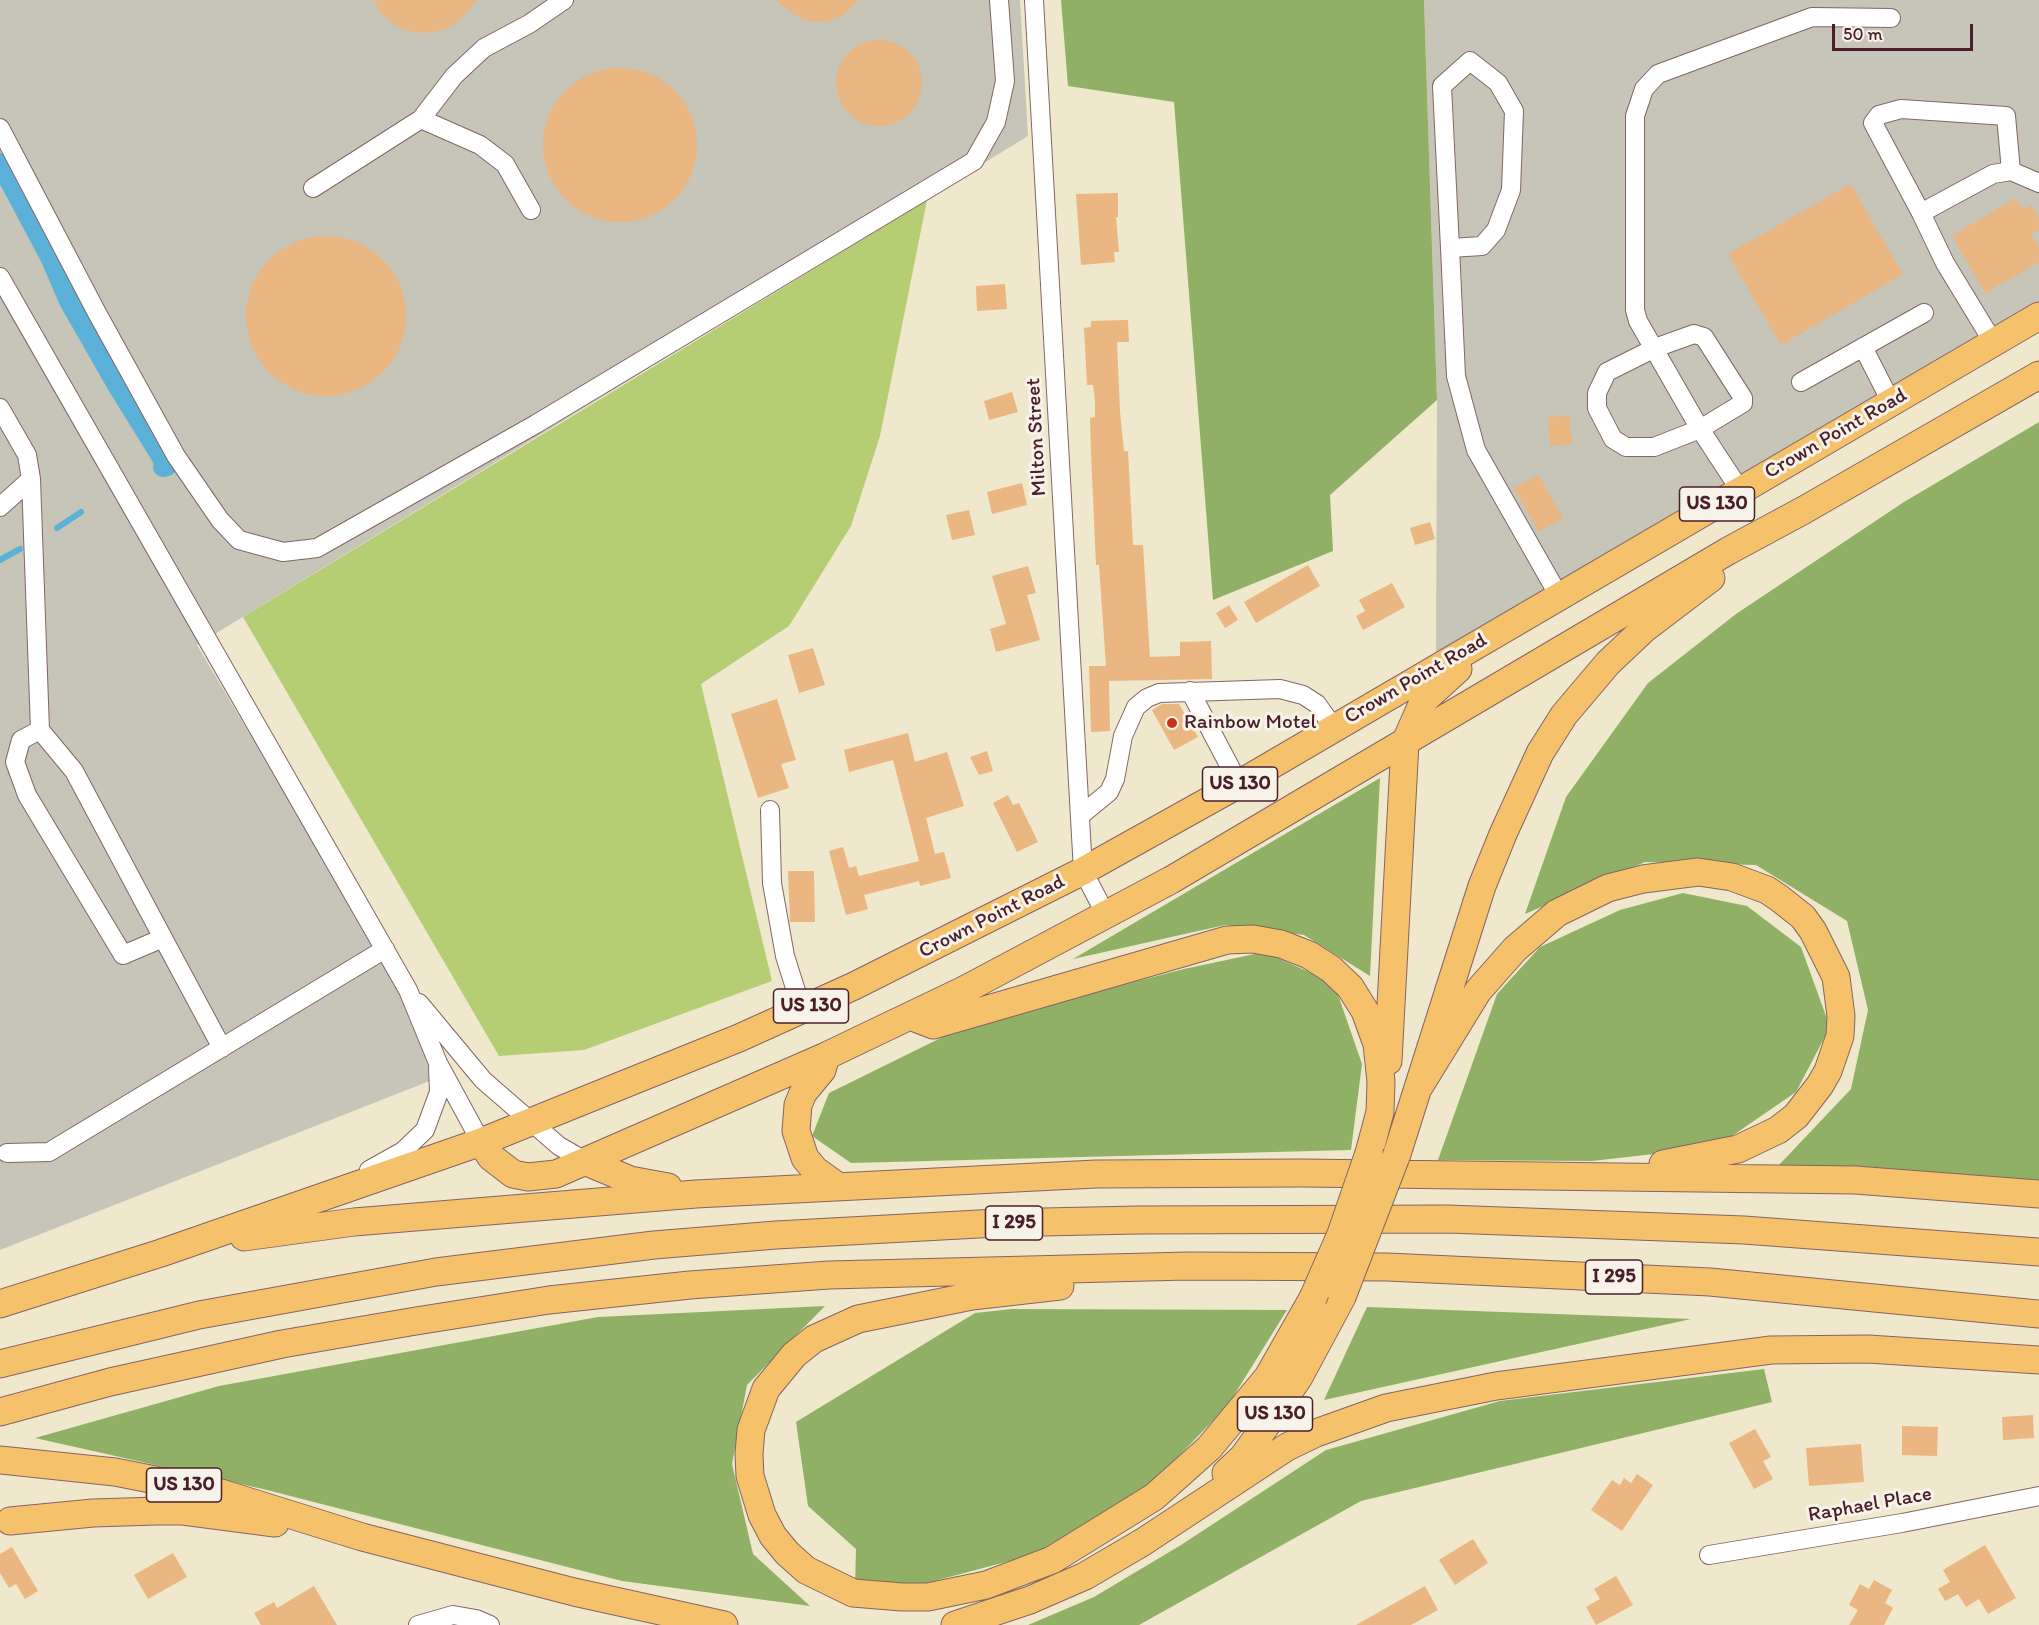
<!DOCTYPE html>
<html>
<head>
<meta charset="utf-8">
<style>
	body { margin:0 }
	#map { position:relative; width:2039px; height:1625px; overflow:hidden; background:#efe8cd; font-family:Itim,sans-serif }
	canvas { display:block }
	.scale { position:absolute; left:1832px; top:24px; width:141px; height:27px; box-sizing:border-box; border:3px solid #4a1f2b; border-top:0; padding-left:8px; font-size:18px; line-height:21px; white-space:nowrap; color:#4a1f2b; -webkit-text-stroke:4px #f7f3e8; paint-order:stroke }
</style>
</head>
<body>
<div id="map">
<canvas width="2039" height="1625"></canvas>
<div class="scale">50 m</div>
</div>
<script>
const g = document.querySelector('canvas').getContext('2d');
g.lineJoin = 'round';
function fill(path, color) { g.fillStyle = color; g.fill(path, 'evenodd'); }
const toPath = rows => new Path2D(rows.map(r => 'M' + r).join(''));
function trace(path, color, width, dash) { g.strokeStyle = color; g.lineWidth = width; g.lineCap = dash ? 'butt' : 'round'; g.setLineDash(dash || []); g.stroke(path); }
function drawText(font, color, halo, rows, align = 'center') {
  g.font = font + ' Itim,sans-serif'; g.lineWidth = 6; g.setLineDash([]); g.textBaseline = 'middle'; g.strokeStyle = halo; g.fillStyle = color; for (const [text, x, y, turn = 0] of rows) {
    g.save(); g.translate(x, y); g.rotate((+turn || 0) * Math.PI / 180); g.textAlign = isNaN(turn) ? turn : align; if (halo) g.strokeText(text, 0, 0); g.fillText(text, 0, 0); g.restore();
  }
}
fill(toPath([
	[0,0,1020,0,1028,136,197,645,450,1073,0,1250],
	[1424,0,2039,0,2039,316,1436,667,1437,400]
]), '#c6c5b8');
fill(toPath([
	[927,200,880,436,851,526,789,626,701,684,772,981,584,1050,499,1056,243,617]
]), '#b6ce73');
fill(toPath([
	[1061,0,1424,0,1437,400,1330,495,1333,551,1213,600,1174,102,1068,86],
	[2039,422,2039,1192,1779,1165,1851,1089,1868,1010,1847,921,1756,865,1645,862,1525,914,1566,797,1648,683,1736,614,1904,502],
	[1380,778,1370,976,1304,935,1225,925,1073,959],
	[1683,893,1747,906,1801,947,1830,1027,1796,1092,1716,1147,1592,1161,1438,1160,1497,994,1540,947,1620,910],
	[1264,952,1334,983,1362,1064,1351,1150,851,1163,812,1136,829,1093,967,1025,1184,969],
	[825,1306,747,1385,732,1464,753,1554,810,1606,622,1581,263,1489,35,1438,219,1386,598,1317],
	[1367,1307,1691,1319,1324,1400],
	[1012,1309,1287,1310,1228,1405,1147,1489,1032,1555,908,1588,855,1586,856,1549,808,1506,796,1422,975,1313],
	[1764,1369,1772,1402,1361,1501,1139,1625,1028,1625,1094,1597,1181,1545,1326,1450,1500,1401]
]), '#90b165');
trace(toPath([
	[57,528,81,512],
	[0,560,20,549]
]), '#5cb1d8', 6);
trace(toPath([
	[0,163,50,257,69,301,117,385,167,466,163,467]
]), '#5cb1d8', 20);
fill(toPath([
	[374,0,477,0,458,22,442,30,426,33,409,31,393,24,380,12],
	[775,0,859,0,843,15,829,21,813,22,799,18],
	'836 83a43 43 0 1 1 86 0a43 43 0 1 1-86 0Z',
	'543 145a77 77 0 1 1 154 0a77 77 0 1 1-154 0Z',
	[1850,184,1903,274,1781,345,1728,254],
	[1118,193,1118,217,1116,217,1119,252,1114,252,1115,262,1081,265,1076,194],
	[2016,198,2023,210,2031,205,2039,219,2039,230,2031,234,2039,248,2039,262,1985,293,1952,236],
	'246 316a80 80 0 1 1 160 0a80 80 0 1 1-160 0Z',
	[1005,284,1007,309,977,311,976,286],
	[1128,320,1129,342,1117,342,1120,412,1124,451,1128,451,1133,545,1143,545,1150,657,1180,656,1180,642,1211,641,1212,679,1109,681,1110,731,1091,732,1089,666,1106,666,1099,565,1096,565,1091,453,1090,418,1095,417,1095,401,1093,385,1087,385,1084,328,1091,327,1091,321],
	[1012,392,1018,412,989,420,984,401],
	[1569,415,1572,444,1550,446,1548,418],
	[1538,475,1563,518,1539,532,1514,488],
	[1022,483,1027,505,992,514,987,492],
	[969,510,975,535,952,540,946,515],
	[1430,522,1435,539,1415,545,1410,528],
	[1308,565,1320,586,1256,623,1244,602],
	[1028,566,1036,593,1027,595,1040,640,996,652,990,629,1006,624,992,576],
	[1392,583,1405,607,1363,630,1356,616,1365,611,1359,600],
	[1229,605,1238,620,1225,628,1216,613],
	[813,648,825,685,799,693,788,655],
	[777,699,796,760,781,764,789,788,758,798,731,714],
	[1162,704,1179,704,1198,737,1174,750,1152,710],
	[908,733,915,762,947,752,964,806,926,818,935,854,944,852,951,878,920,886,919,881,864,895,868,909,846,915,829,851,843,847,849,868,856,866,859,876,919,861,893,760,849,772,844,750],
	[987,751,993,771,979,775,970,757],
	[1008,795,1013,805,1019,803,1038,842,1017,852,993,803],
	[788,871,814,871,815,922,790,922],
	[2033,1415,2034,1438,2003,1440,2002,1417],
	[1902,1426,1938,1427,1937,1456,1902,1455],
	[1755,1429,1771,1457,1763,1461,1773,1479,1754,1489,1729,1443],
	[1861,1444,1864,1482,1809,1486,1806,1448],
	[1637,1474,1653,1485,1622,1531,1591,1510,1612,1480,1620,1485,1624,1478,1631,1483],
	[1473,1539,1488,1563,1455,1585,1439,1560],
	[1985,1545,2016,1598,1988,1614,1979,1599,1966,1607,1958,1594,1945,1601,1938,1589,1950,1582,1943,1570],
	[12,1547,38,1591,25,1599,16,1584,9,1588,0,1573,0,1554],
	[173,1553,187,1577,148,1599,134,1575],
	[1616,1576,1633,1605,1596,1625,1586,1607,1600,1599,1594,1589],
	[1874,1580,1892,1590,1885,1603,1893,1608,1884,1625,1849,1625,1858,1610,1849,1605,1860,1584,1869,1589],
	[314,1586,337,1625,261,1625,254,1613,274,1602,277,1608],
	[1425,1586,1438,1610,1411,1625,1356,1625]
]), '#eab681');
const minor = toPath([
	[1034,0,1083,871,1106,915],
	[421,119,480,145,505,164,531,210],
	[0,128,97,313,176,456,220,520,239,540,283,552,317,548,536,424,974,161,996,122,1005,81,999,0],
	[313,188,421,119,454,76,484,48,529,24,564,0],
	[1921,213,1873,123,1879,115,1901,109,2006,116,2011,171],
	[1450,248,1482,246,1496,230,1511,190,1514,111,1498,83,1470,61,1442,86,1450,248,1456,376,1476,450,1559,596],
	[0,277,408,990,438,1063,481,1142],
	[1694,334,1704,337,1743,398,1743,403,1700,429,1654,447,1626,447,1613,439,1597,408,1597,393,1607,372,1655,348,1694,334],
	[1993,342,1945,263,1921,213,1993,174,2011,171,2039,183],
	[1863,347,1891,402],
	[1801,382,1924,313],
	[0,408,27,455,31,479,40,730],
	[1740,490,1700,429,1638,321,1635,310,1635,116,1644,89,1658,74,1812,17,1891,18],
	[0,507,31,479],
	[1190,691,1239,784],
	[770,810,772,883,785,956,802,1010],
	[1081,815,1109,792,1115,779,1123,736,1136,707,1147,698,1159,693,1280,689,1303,695,1317,704,1334,728],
	[163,938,123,955,27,795,15,762,21,740,40,730,74,771,163,938,222,1048],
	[419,1003,483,1080,559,1146,587,1162],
	[7,1153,49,1152,385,949],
	[369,1170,403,1151,425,1130,439,1092,438,1068],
	[1709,1555,1902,1523,2039,1496],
	[418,1625,453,1615,476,1619,490,1625]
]);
const highway = toPath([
	[910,1016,933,1025,1227,940,1253,939,1281,944,1309,955,1331,969,1350,987,1365,1011,1377,1044,1381,1082,1380,1112,1369,1153],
	[826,1056,822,1070,803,1093,798,1105,796,1131,805,1158,815,1170,836,1185],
	[1388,1061,1405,743,1424,700,1458,669],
	[1419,1087,1478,991,1515,949,1557,913,1608,888,1643,879,1698,872,1732,877,1767,890,1779,898,1803,917,1813,931,1836,977,1841,1016,1840,1036,1828,1071,1820,1085,1796,1116,1778,1130,1738,1149,1663,1164],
	[481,1142,491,1157,513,1174,528,1177,556,1174,826,1056,964,990,1171,880,1728,551,1804,510,2039,375],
	[1397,1154,1482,886,1503,834,1540,753,1564,715,1608,663,1644,629,1711,578],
	[587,1162,630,1180,668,1187],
	[244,1237,354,1222,696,1194,1096,1174,1303,1173,1855,1180,2039,1194],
	[1060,1286,972,1296,858,1319,814,1339,794,1355,766,1389,751,1430,749,1454,750,1476,762,1515,773,1536,787,1553,806,1570,853,1593,902,1597,928,1597,986,1585,1052,1560,1154,1497,1209,1448,1268,1377,1313,1298],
	[0,1304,161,1253,481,1142,739,1038,854,986,1083,871,1239,784,2039,316],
	[0,1364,199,1315,436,1272,654,1245,776,1235,997,1223,1137,1220,1448,1219,1744,1230,2039,1252],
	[0,1412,110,1382,282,1344,416,1321,549,1300,690,1285,829,1275,1188,1266,1387,1267,1710,1282,2039,1314],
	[0,1460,115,1472,221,1493,362,1537,574,1592,724,1625],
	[1226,1473,1243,1457,1270,1420,1299,1377,1342,1297],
	[10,1521,93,1513,157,1511,183,1511,275,1523],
	[955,1625,1030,1600,1085,1576,1143,1542,1287,1447,1316,1433,1386,1408,1496,1386,1771,1350,1868,1349,2039,1360]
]);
trace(minor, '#846564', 20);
trace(highway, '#846564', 29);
trace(minor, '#fff', 18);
trace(highway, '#f5c16b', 27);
const highwayBridge = toPath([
	[1342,1297,1397,1154],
	[1313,1298,1341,1234,1369,1153]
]);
trace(highwayBridge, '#846564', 29, []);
trace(highwayBridge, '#f5c16b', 27);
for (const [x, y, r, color] of [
	[1172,723,6,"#c8321e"]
]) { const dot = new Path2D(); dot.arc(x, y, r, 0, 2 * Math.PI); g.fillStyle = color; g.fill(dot); trace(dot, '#f7f3e8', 2); }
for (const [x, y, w] of [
	[1717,504,75],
	[1240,784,75],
	[811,1006,75],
	[1014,1223,57],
	[1614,1277,57],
	[1275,1414,75],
	[184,1485,75]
]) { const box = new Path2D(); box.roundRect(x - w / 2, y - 17, w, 34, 4.5); g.fillStyle = '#f7f3e8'; g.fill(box); trace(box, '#4a1f2b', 1.5); }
drawText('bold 20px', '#4a1f2b', null, [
	["US 130",1717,504],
	["US 130",1240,784],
	["US 130",811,1006],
	["I 295",1014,1223],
	["I 295",1614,1277],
	["US 130",1275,1414],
	["US 130",184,1485]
]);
drawText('21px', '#4a1f2b', '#f7f3e8', [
	["Crown Point Road",1836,434,-30],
	["Milton Street",1037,437,-93],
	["Crown Point Road",1416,679,-30],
	["Crown Point Road",992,917,-27],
	["Raphael Place",1870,1505,-10]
]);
drawText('21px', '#4a1f2b', '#f7f3e8', [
	["Rainbow Motel",1184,723]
], 'left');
</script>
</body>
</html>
